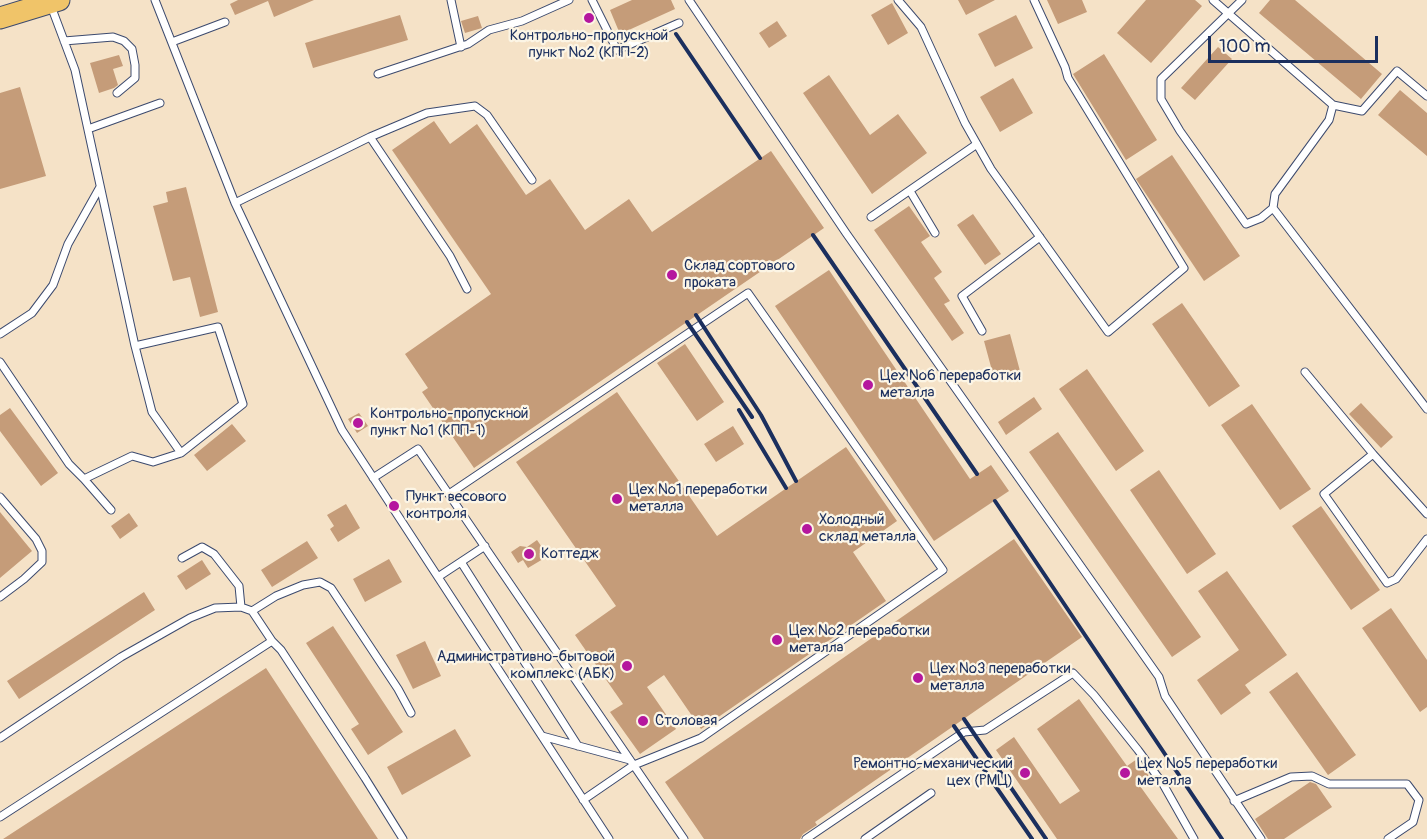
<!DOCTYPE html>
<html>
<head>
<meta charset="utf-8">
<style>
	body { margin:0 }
	#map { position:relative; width:1427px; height:839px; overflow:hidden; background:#f5e2c7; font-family:Pangolin,sans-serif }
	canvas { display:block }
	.scale { position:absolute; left:1208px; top:36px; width:170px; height:27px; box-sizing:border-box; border:3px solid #1b2f5e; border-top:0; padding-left:8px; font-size:18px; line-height:21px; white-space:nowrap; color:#1b2f5e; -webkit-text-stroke:4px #fcf5e5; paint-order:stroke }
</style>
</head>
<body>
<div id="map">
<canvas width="1427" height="839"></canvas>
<div class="scale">100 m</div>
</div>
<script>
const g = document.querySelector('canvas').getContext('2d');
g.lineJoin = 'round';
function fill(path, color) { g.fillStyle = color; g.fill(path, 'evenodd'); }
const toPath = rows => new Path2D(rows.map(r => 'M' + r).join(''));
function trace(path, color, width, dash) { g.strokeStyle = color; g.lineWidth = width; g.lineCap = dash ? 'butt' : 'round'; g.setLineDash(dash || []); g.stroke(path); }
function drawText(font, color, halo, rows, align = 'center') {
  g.font = font + ' Pangolin,sans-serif'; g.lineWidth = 4.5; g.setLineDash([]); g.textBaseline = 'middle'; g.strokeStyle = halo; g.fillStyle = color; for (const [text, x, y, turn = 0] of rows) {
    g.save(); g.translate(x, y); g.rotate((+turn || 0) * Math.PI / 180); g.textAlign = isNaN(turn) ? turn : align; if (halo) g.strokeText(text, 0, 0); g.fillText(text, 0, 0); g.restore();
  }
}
fill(toPath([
	[238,0,314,0,274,17,268,1,235,15,230,4],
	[632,0,671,0,675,9,620,34,610,10],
	[958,0,995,0,966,15],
	[1047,0,1082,0,1087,12,1058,24],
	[1146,0,1195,0,1202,6,1151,63,1117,33],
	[1270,0,1295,0,1382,74,1361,99,1259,13],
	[892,3,908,33,888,45,871,15],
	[400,15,408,40,313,68,305,43],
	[1016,15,1033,48,995,67,978,34],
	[478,16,482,28,465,33,461,21],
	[777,21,787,36,769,48,759,33],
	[1218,47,1232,59,1195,100,1181,88],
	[1104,54,1157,140,1126,160,1073,74],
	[119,55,123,66,113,69,118,85,114,88,99,93,90,63],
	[829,75,870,135,898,114,927,153,872,194,803,93],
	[1013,78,1033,113,1000,132,980,97],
	[20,87,46,176,0,189,0,93],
	[1400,90,1427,113,1427,156,1378,115],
	[434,121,450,144,477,124,526,195,550,179,585,230,629,199,652,232,771,151,824,228,474,468,422,392,428,388,405,354,491,294,392,150],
	[1172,155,1240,256,1204,281,1136,179],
	[186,187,218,312,200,317,190,277,173,281,153,206,168,202,166,192],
	[909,206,930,236,921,242,942,272,934,278,950,301,944,304,964,333,952,341,874,230],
	[973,214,1001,254,985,265,957,225],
	[829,270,970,479,991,465,1009,491,934,541,775,306],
	[1182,303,1240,386,1209,407,1152,324],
	[1010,334,1020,371,994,378,984,341],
	[685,344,724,402,697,421,657,363],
	[1087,369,1144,451,1116,471,1059,389],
	[617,392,717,536,846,447,897,521,853,552,886,601,701,729,664,675,647,687,676,729,640,754,610,712,623,704,575,635,616,606,516,462],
	[1034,397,1042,409,1006,435,998,422],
	[1361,403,1393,437,1381,448,1349,414],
	[1252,404,1311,489,1280,510,1221,425],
	[10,408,58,473,41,486,0,431,0,415],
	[359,413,368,426,357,433,348,419],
	[232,424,246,441,207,471,194,455],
	[733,426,744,444,716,462,704,444],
	[1058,432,1201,637,1172,657,1029,452],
	[1159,470,1216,554,1187,574,1130,490],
	[346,504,360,528,338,542,330,529,334,526,327,515],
	[1321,506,1380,590,1351,610,1292,526],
	[0,512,32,551,0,578],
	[129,513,138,526,120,539,111,526],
	[1014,539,1082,637,815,822,817,825,803,834,800,839,704,839,665,782],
	[537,540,548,556,528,568,523,560,518,563,511,552,520,546,527,547],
	[307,541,318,558,272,587,261,570],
	[389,559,402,582,365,602,353,579],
	[202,560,211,574,186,590,177,576],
	[1227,571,1287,655,1245,685,1251,693,1221,715,1197,680,1239,650,1198,591],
	[144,592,155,610,19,699,7,681],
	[1391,608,1427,660,1427,707,1420,712,1362,628],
	[333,626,403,732,368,755,351,729,359,724,306,643],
	[425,641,441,676,413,689,396,655],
	[266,668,378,839,3,839],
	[1297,672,1356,755,1328,775,1269,692],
	[1079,699,1127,766,1137,759,1151,779,1140,786,1178,839,1057,839,996,750,1014,737,1060,804,1080,791,1037,729],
	[455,729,471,756,402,795,387,767],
	[1310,782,1316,784,1332,807,1284,839,1268,839,1255,819]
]), '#c59c79');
const service = toPath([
	[155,0,235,203,342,430,609,839],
	[451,0,461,47],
	[592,0,617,50,679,23],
	[689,0,846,233,1159,677,1165,696,1261,839],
	[898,0,921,27,965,123,991,169,1108,332,1184,268,1068,78,1065,67,1034,0],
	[1213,0,1333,105,1329,120,1275,194,1273,208,1427,409],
	[1242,0,1161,79,1161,99,1180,131,1246,224,1261,218,1273,208],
	[51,6,75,70,135,346,152,412,181,453,243,404,218,327,135,346],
	[64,41,113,37,124,41,132,49,135,65,135,78,117,93],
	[172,42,225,22],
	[378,74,468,44,489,30,522,21,569,0],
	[1333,105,1362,111,1397,71,1427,96],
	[88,129,160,103],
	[370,137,427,113,475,106,487,115,532,180],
	[910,191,935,233],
	[235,203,370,137,450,256,467,289],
	[871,217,977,144],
	[982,331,962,296,1040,237],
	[0,334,32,313,53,285,68,244,100,187],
	[0,362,69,464,84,479],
	[1305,372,1373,454],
	[373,478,418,449,684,839],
	[449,494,748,293,943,570,701,738,634,765,583,800],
	[0,497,36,539,42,551,42,562,24,579,0,597],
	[111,510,84,479,132,456,153,462,181,453],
	[1427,514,1373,454,1324,494,1387,583,1396,579,1427,539],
	[182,558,202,547,214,554,239,586,241,607],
	[461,562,578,746],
	[438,577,485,546],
	[252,611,276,596,303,585,320,582,331,588,398,689,411,713],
	[272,641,281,650,365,778,403,839],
	[542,736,630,760],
	[0,738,121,657,190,618,215,608,241,607,252,611,272,641,0,817],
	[1234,801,1291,777,1312,776,1329,784,1407,784,1419,800,1413,822,1388,839],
	[806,839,964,732,985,730,1073,673,1094,695,1138,750,1163,784,1194,839],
	[865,839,931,793]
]);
const primary = toPath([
	[0,18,59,0]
]);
trace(service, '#3c4a6e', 9);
trace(primary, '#3c4a6e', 23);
trace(service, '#fff', 7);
trace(primary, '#f0c469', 21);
trace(toPath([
	[676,34,760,158],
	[813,235,977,474],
	[696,315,761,415,796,481],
	[687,322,752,417],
	[739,410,786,488],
	[995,501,1222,839],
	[964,719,1046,839],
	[954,726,1032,839]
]), '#1b2f5e', 4);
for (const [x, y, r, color] of [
	[589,18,6,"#b5179e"],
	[672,275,6,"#b5179e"],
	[868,385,6,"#b5179e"],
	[358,423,6,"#b5179e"],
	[617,499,6,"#b5179e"],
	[394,506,6,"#b5179e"],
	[807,529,6,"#b5179e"],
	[529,554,6,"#b5179e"],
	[777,640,6,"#b5179e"],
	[627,666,6,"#b5179e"],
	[918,678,6,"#b5179e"],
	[643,721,6,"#b5179e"],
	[1025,773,6,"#b5179e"],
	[1125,773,6,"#b5179e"]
]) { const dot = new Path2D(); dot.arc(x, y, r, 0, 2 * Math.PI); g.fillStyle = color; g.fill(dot); trace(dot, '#fcf5e5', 2); }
drawText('15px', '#1b2f5e', '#fcf5e5', [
	["Контрольно-пропускной",589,36,"center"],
	["пункт №2 (КПП-2)",589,53,"center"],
	["Склад сортового",684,266],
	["проката",684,283],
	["Цех №6 переработки",880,376],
	["металла",880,393],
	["Контрольно-пропускной",370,414],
	["пункт №1 (КПП-1)",370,431],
	["Цех №1 переработки",629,490],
	["металла",629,507],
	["Пункт весового",406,497],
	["контроля",406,514],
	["Холодный",819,520],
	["склад металла",819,537],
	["Коттедж",541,554],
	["Цех №2 переработки",789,631],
	["металла",789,648],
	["Административно-бытовой",615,657,"right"],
	["комплекс (АБК)",615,674,"right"],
	["Цех №3 переработки",930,669],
	["металла",930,686],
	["Столовая",655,721],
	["Ремонтно-механический",1013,764,"right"],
	["цех (РМЦ)",1013,781,"right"],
	["Цех №5 переработки",1137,764],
	["металла",1137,781]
], 'left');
</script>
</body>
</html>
